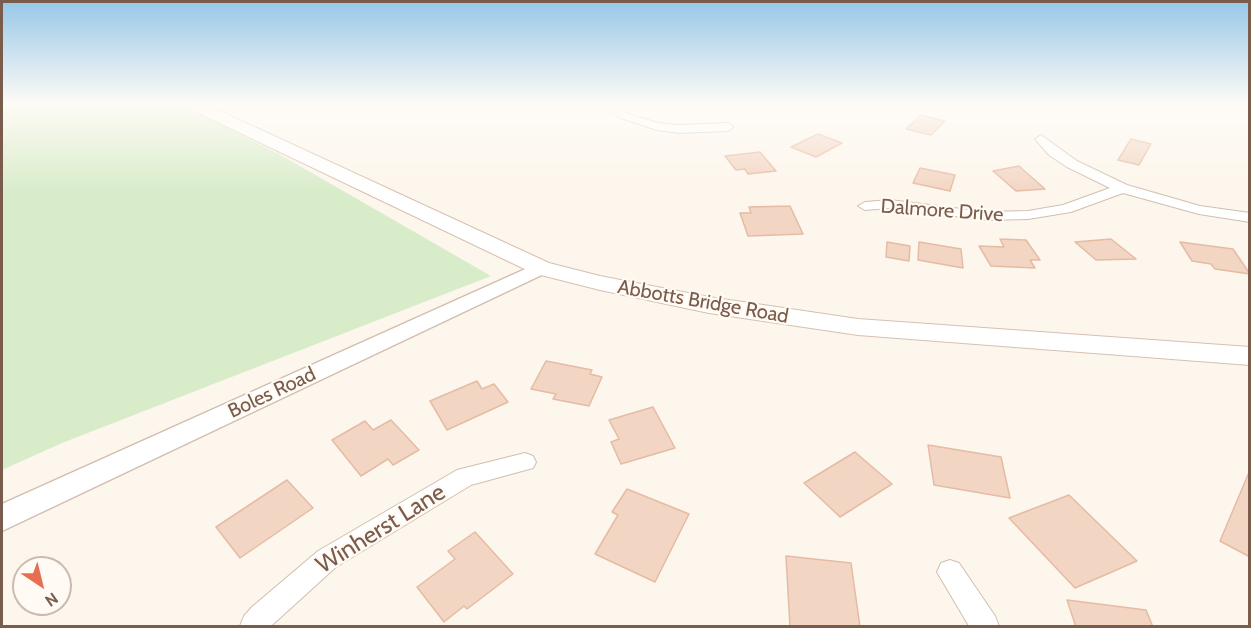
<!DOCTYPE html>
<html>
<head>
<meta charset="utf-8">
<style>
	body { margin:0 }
	#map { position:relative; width:1251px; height:628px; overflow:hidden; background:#fdf6ec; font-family:Cabin,sans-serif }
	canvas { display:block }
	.frame { position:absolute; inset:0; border:3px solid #7a5c4d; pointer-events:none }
	.north { position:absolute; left:12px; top:556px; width:60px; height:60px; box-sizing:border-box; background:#fffaf3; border:2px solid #cabbb1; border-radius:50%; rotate:145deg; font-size:16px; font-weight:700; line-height:24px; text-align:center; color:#7a5c4d }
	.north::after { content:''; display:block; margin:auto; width:21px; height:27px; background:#e76f51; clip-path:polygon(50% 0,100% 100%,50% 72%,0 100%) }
</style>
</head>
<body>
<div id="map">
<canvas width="1251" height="628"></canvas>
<div class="frame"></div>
<div class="north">N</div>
</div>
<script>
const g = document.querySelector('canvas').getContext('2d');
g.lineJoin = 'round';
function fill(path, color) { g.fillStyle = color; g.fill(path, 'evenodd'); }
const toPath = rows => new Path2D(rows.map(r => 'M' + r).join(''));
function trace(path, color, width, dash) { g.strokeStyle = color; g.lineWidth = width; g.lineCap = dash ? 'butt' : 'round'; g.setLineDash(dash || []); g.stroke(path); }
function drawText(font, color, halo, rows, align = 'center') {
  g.font = font + ' Cabin,sans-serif'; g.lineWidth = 4.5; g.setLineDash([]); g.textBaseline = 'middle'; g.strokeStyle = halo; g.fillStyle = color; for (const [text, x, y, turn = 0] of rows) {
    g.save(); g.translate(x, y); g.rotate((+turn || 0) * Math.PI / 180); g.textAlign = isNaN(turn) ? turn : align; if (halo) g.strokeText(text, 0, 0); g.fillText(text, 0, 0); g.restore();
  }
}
fill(toPath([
	[2,105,181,105,279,154,491,276,62,443,2,470]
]), '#d8ecc9');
const building = toPath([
	[921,115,945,121,931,135,906,129,921,115],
	[818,134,842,143,816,157,791,147,818,134],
	[1131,139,1151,144,1139,165,1118,160,1131,139],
	[760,152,776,171,748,174,745,169,736,170,725,156,760,152],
	[1019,166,1045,189,1016,191,993,171,1019,166],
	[920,168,955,175,950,191,913,183,920,168],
	[790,206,803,234,748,236,740,213,751,213,749,207,790,206],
	[1000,239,1026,240,1040,260,1030,260,1035,268,991,266,979,246,1004,247,1000,239],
	[1111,239,1136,259,1096,260,1075,242,1111,239],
	[887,242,910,246,909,261,886,257,887,242],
	[919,242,961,249,963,268,918,260,919,242],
	[1180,242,1233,249,1250,274,1215,269,1211,264,1192,261,1180,242],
	[546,361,592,370,590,374,602,377,589,406,553,399,556,394,531,389,546,361],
	[477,381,482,389,494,384,508,402,447,430,430,401,477,381],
	[653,407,675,448,621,464,611,442,619,439,609,420,653,407],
	[391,420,419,450,393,465,388,459,361,476,332,440,365,421,373,430,391,420],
	[928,445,1001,457,1010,498,934,485,928,445],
	[855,452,892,484,840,517,804,483,855,452],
	[1250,470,1250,557,1220,541,1250,470],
	[287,480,313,508,240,558,216,527,287,480],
	[627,489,689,514,655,582,595,554,618,515,612,512,627,489],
	[1069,495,1137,561,1075,588,1009,518,1069,495],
	[475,532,513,574,467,609,464,606,444,622,417,587,455,559,448,551,475,532],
	[786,556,851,563,860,627,790,627,786,556],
	[1067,600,1146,610,1153,627,1076,627,1067,600]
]);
fill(building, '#f3d5c3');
trace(building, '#e6bba3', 1.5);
const minor = toPath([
	[599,105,613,105,629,114,658,123,679,125,728,123,734,127,728,131,679,133,657,130,621,118,599,105],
	[1041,135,1077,161,1127,185,1200,206,1250,213,1250,222,1199,214,1123,193,1071,212,1028,219,986,220,890,208,865,210,858,206,865,202,890,200,986,212,1028,211,1063,205,1110,188,1067,167,1049,155,1035,139,1041,135],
	[525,453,533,456,536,462,533,468,471,485,336,567,271,626,240,626,244,616,252,607,318,551,457,470,525,453],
	[950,560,959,563,995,616,999,626,969,626,937,572,941,563,950,560]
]);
const tertiary = toPath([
	[541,262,548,264,551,268,548,272,2,531,2,504,541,262]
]);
const secondary = toPath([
	[186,105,207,105,549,263,600,276,709,297,858,319,1250,347,1250,365,858,335,709,313,600,290,533,273,188,108,186,105]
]);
trace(minor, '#d1beb0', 2);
trace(tertiary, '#d1beb0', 3);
trace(secondary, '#d6c0b0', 2);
fill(minor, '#fff');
fill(tertiary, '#fff');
fill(secondary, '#fff');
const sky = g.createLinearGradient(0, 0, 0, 193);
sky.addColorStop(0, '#97c7e8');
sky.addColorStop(0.54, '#fefbf6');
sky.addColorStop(1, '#fefbf600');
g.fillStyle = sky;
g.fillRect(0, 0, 1251, 193);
drawText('20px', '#7a5c4d', '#fffaf3', [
	["Dalmore Drive",942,211,4],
	["Abbotts Bridge Road",703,302,10],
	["Boles Road",272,393,-25]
]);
drawText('24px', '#7a5c4d', '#fffaf3', [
	["Winherst Lane",381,529,-32]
]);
</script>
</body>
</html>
